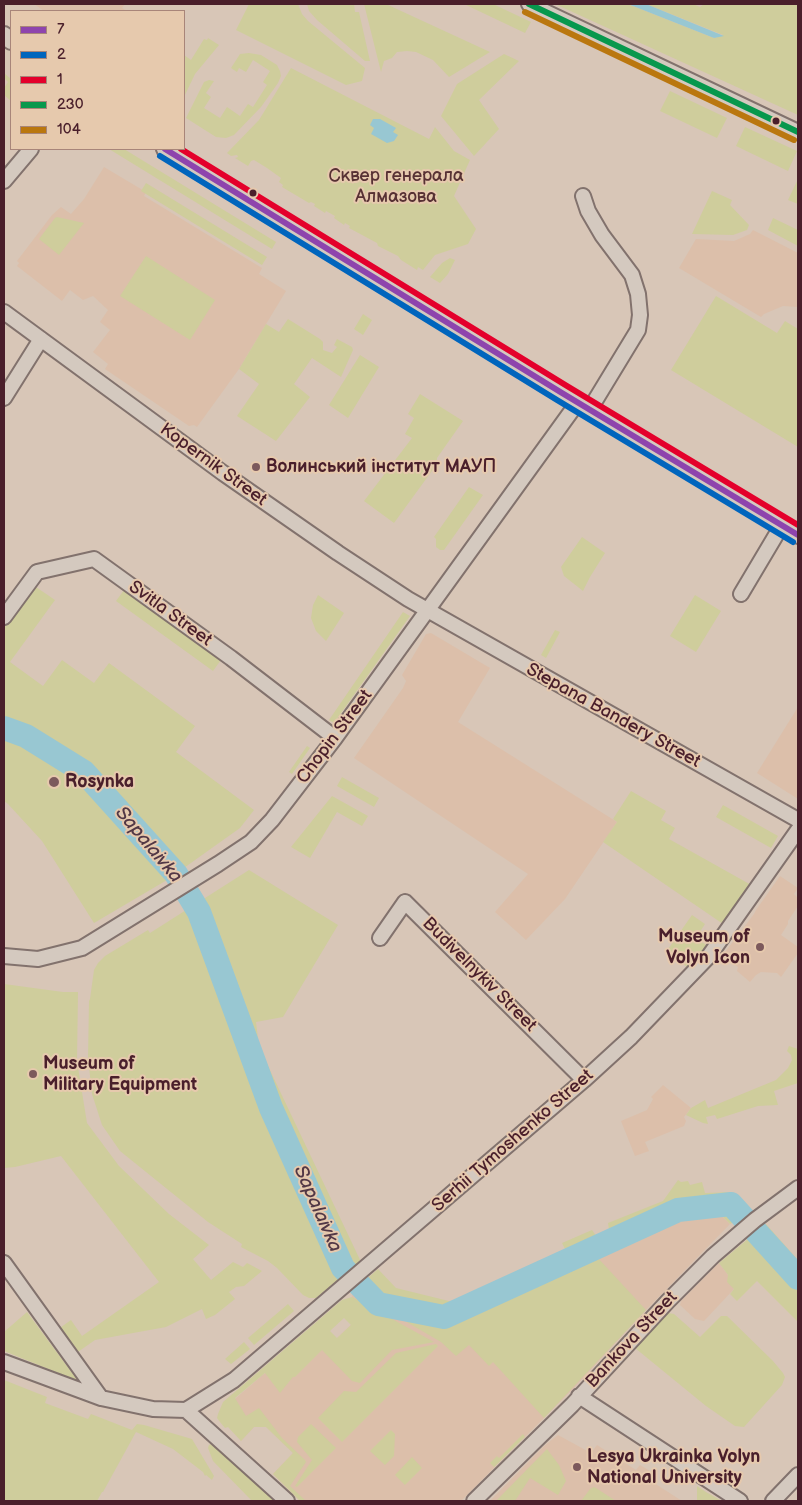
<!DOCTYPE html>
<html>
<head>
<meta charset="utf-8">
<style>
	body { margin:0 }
	#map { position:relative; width:802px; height:1505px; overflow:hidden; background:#d8c6b7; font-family:"Balsamiq Sans",sans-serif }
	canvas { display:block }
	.frame { position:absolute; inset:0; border:5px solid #4a1f2b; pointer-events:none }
	.legend { position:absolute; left:10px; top:10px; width:175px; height:140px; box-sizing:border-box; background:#e6c9ad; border:1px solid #a88579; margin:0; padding:6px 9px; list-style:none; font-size:15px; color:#4a1f2b }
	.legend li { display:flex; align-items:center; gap:10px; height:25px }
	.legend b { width:25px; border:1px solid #a88579 }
</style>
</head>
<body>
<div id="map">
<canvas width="802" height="1505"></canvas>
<div class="frame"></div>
<ul class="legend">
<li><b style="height:6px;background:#8e44ad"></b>7</li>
<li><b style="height:6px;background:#0065bd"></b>2</li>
<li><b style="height:6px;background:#e4002b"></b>1</li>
<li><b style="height:6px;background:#07984d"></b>230</li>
<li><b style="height:6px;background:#ba770f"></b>104</li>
</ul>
</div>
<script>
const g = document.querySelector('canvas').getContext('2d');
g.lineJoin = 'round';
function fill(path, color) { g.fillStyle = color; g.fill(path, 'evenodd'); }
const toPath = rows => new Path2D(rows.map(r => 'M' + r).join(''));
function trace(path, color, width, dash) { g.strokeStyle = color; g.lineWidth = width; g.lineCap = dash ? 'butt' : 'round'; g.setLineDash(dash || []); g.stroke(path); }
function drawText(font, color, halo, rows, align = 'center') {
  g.font = font + ' "Balsamiq Sans",sans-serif'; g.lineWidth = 4; g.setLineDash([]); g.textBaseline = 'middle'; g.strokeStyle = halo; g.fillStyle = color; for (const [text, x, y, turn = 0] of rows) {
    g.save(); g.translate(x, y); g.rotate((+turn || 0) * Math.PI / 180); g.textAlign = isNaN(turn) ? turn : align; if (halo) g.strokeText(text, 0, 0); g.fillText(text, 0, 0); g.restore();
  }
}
fill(toPath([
	[34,4,125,4,122,8,127,11,44,11],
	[104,167,146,192,144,196,262,268,259,274,286,291,239,369,197,427,194,425,189,426,105,369,108,364,93,352,110,330,100,322,108,310,93,296,83,300,70,290,62,301,17,266,19,263,17,261,52,215,61,207,71,214,84,199],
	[753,230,798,253,798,307,783,306,764,314,761,317,679,268,696,239,734,241,750,234],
	[431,633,490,668,458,722,617,822,565,899,526,940,495,912,528,874,354,758,403,688,406,681,402,675,426,634],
	[798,707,798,799,757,773],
	[780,876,798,888,794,894,798,898,798,906,788,921,788,924,781,935,798,947,798,953,781,977,777,973,761,972,756,975,750,982,737,971,738,967,722,956,754,914,756,910],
	[663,1085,691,1108,684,1117,686,1121,684,1126,645,1142,649,1151,635,1156,621,1121,647,1110,653,1099,651,1097],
	[691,1214,720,1214,730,1224,646,1310,575,1387,461,1501,300,1501,273,1474,293,1453,266,1427,254,1427,241,1441,229,1404,265,1373,337,1338,357,1319,364,1304,352,1297,353,1291,404,1320,438,1327,597,1258,622,1243],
	[719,1263,728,1275,734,1289,704,1321,695,1319,680,1305,681,1301],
	[558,1435,591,1453,597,1445,636,1470,640,1465,655,1474,651,1481,682,1501,490,1501,544,1446]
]), '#dcbfaa');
fill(toPath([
	[249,4,298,4,302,14,308,21,365,68,362,81,346,85,236,30],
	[307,4,354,4,355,12,359,12,370,61,365,61,317,20,309,11],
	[364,4,386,4,490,52,449,77,433,60,416,52,407,51,397,52,392,58,384,61,381,72],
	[464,4,493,4,531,22,525,33],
	[555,4,628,4,714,38,723,35,646,4,693,4,700,7,704,4,798,4,798,115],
	[208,38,219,45,195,74,184,97,184,55,191,60,204,39,207,40],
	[249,53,261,55,277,65,280,71,281,76,278,83,261,107,234,135,226,138,216,137,186,118,204,82,209,80,214,81,206,93,211,97,204,108,220,118,227,107,240,116,248,104,253,107,267,85,263,82,270,71,253,60,246,72,239,68,237,72,231,68,240,54],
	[504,54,519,61,479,100,499,129,474,156,441,116,457,84],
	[291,68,429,139,435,127,454,151,470,160,454,196,476,229,468,244,435,255,423,270,418,267,417,270,401,260,398,256,378,246,377,243,349,228,350,226,345,223,344,225,334,218,335,216,326,211,325,213,314,206,315,204,311,202,309,203,282,187,283,185,279,182,281,178,267,168,254,160,251,161,248,166,235,158,238,157,237,155,231,156,227,153,259,120],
	[4,73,11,79,11,101,4,95,4,88,8,82,4,78],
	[670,91,727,118,717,138,660,111],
	[745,127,797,151,788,171,736,146],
	[109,149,124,149,276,242,272,249],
	[798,179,798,204,788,200],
	[146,183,267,257,262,265,141,191],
	[712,191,732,200,730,205,749,225,747,230,733,235,692,234],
	[57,217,84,223,59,255,39,239,55,218],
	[773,218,798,230,798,246,768,230],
	[146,256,215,300,190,340,120,296],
	[450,258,455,260,448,274,440,283,430,277,442,263],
	[716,296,777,333,785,321,798,329,798,447,671,370],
	[363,314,372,320,363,335,354,329],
	[288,319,320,339,323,342,323,350,332,353,337,347,334,345,337,339,352,347,353,350,341,377,312,358,294,384,310,397,276,441,237,416,259,384,239,369,266,324,279,332],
	[360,355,379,367,348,418,329,405],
	[420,394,463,421,437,458,437,464,394,523,364,501,412,438,405,434,414,418,408,414],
	[469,487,483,495,444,550,440,550,436,547,436,539,434,537],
	[582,537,605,553,590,577,583,591,564,576,561,567],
	[33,585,55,600,10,662,43,686,62,660,94,683,109,663,195,726,176,752,254,810,240,828,167,880,94,923,42,841,8,804,4,801,4,625],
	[124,590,221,660,213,671,116,601],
	[318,595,344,613,326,641,316,631,311,618,313,605],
	[695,595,721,611,696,652,670,636],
	[403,612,410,616,334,723,329,720],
	[555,630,560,632,546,658,541,655],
	[307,746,310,748,292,774,289,772],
	[342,777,379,798,374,807,337,786],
	[631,791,666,811,661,820,675,828,669,839,753,886,726,926,603,842,617,822,613,819],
	[332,796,368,816,362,826,337,812,310,858,291,847],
	[723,805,778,836,771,848,716,817],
	[249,870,338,925,283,1017,256,1022,259,1047,362,1264,356,1264,341,1277,335,1275,339,1279,316,1298,309,1298,303,1295,277,1268,268,1261,241,1247,242,1244,208,1222,120,1151,102,1125,92,1094,88,1058,89,1001,90,999,94,970,98,963,105,956,148,930,150,933],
	[692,915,705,924,696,938,711,948,693,971,666,952],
	[4,984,63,992,78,992,77,1061,87,1123,119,1166,169,1214,209,1245,193,1259,211,1280,233,1262,243,1267,247,1263,262,1271,244,1286,236,1287,229,1292,235,1299,215,1315,206,1319,202,1309,166,1327,95,1340,75,1354,57,1330,71,1320,82,1336,159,1282,61,1156,15,1167,4,1168],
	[789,1046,798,1049,798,1083,774,1091,778,1105,758,1106,717,1119,715,1115,706,1117,708,1124,703,1123,686,1115,691,1108,705,1100,708,1108,776,1080,788,1068,792,1060,791,1055,787,1051],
	[678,1180,681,1182,688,1181,690,1185,702,1182,705,1193,732,1192,749,1210,740,1219,730,1224,720,1214,691,1214,622,1243,597,1257,646,1310,544,1418,493,1362,489,1366,469,1345,456,1356,441,1342,353,1291,378,1269,396,1288,457,1303,495,1292,569,1257,562,1243,592,1230,597,1237,609,1230,608,1223,663,1201],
	[766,1224,798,1260,798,1322,757,1281,737,1301,730,1294,734,1289,727,1282,728,1275,719,1263],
	[352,1297,434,1342,392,1350,360,1383,352,1381,322,1350,295,1377,293,1377,280,1393,265,1373,235,1398,246,1416,259,1408,282,1438,305,1460,306,1462,290,1486,306,1501,300,1501,273,1474,293,1453,266,1427,254,1427,241,1441,228,1427,225,1428,220,1422,217,1418,218,1414,223,1402,342,1300],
	[344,1318,351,1325,337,1338,330,1331],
	[288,1304,294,1311,254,1345,248,1338],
	[27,1312,78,1381,4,1351,4,1332],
	[668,1313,674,1314,700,1337,721,1316,727,1316,773,1361,783,1373,785,1377,782,1385,744,1427,735,1426,706,1406,635,1348],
	[244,1342,250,1349,231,1364,225,1359],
	[436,1344,438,1346,342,1442,318,1418,344,1391,356,1392,396,1353],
	[4,1380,47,1397,45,1403,88,1419,91,1414,132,1430,137,1424,144,1425,192,1439,214,1476,212,1480,206,1475,205,1476,203,1472,173,1449,136,1432,103,1492,102,1492,97,1501,4,1501],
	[311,1424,336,1448,297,1487,295,1486,312,1460,297,1442,298,1437],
	[391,1430,395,1434,394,1456,385,1465,370,1451],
	[523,1434,525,1437,494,1467,490,1463,497,1456,499,1458],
	[211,1444,223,1453,276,1501,252,1501,213,1461,208,1448,209,1445],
	[547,1449,559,1465,566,1481,558,1495,530,1478,515,1501,496,1501],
	[412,1457,422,1468,405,1485,395,1475],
	[697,1486,706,1492,722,1501,697,1501],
	[594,1487,596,1488,616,1501,581,1501,590,1489]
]), '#cfcd9c');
fill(toPath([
	[628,4,646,4,724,36,714,38],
	[373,119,380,119,396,128,393,132,398,135,394,141,387,143,371,134,374,128,370,125]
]), '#98c7d2');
trace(toPath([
	[4,728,26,736,84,772,176,874,199,912,271,1108,343,1268,378,1304,444,1317,678,1210,731,1204,798,1278]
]), '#98c7d2', 24);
const minor = toPath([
	[529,4,798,132],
	[4,181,31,149],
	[583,196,588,211,602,235,632,275,638,294,640,315,638,330,590,409],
	[4,312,223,473,338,553,408,599,798,820],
	[4,398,41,339],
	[741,594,782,525],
	[4,617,37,572,94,559,231,658,335,738],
	[380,938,405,902,584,1080],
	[4,956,38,959,82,948,218,864,251,842,272,820,335,738,578,402],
	[4,1263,101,1398],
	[4,1362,101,1398,153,1409,186,1410,287,1501],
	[579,1396,740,1501],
	[186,1410,234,1380,584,1080,631,1037,709,956,798,830],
	[474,1501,572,1405,668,1301,713,1256,755,1220,798,1188],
	[773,1501,798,1475]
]);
const major = toPath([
	[4,35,11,41],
	[165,149,562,393,798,535]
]);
trace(minor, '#82726d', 18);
trace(major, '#82726d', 20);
trace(minor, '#d4c9bf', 14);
trace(major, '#d4c9bf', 16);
trace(toPath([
	[165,149,562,393,798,535]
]), '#8e44ad', 6);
trace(toPath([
	[160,156,557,400,793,542]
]), '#0065bd', 6);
trace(toPath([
	[181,149,567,386,798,525]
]), '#e4002b', 6);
trace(toPath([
	[529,4,798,132]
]), '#07984d', 6);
trace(toPath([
	[525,12,794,140]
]), '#ba770f', 6);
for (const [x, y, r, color] of [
	[776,121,4.5,"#4a1f2b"],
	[253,193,4.5,"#4a1f2b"],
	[256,467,5,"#7c595c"],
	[54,782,6,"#7c595c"],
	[760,947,5,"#7c595c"],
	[33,1074,5,"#7c595c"],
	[577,1467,5,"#7c595c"]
]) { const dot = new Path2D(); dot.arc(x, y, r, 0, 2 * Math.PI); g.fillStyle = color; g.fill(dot); trace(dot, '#e6c9ad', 2); }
drawText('18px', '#573134', '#e6c9ad', [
	["Сквер генерала",396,176],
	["Алмазова",396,197]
]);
drawText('18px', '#4a1f2b', '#e6c9ad', [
	["Kopernik Street",213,465,36],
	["Svitla Street",170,614,36],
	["Stepana Bandery Street",613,716,29],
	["Chopin Street",335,737,-53],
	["Budivelnykiv Street",479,975,45],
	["Serhii Tymoshenko Street",513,1141,-41],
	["Bankova Street",632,1340,-47]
]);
drawText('bold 18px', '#4a1f2b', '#e6c9ad', [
	["Волинський інститут МАУП",266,467],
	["Rosynka",65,782],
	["Museum of",750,937,"right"],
	["Volyn Icon",750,958,"right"],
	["Museum of",43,1064],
	["Military Equipment",43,1085],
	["Lesya Ukrainka Volyn",587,1457],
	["National University",587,1478]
], 'left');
drawText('italic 19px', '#523846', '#e6c9ad', [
	["Sapalaivka",148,845,50],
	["Sapalaivka",317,1209,66]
]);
</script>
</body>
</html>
